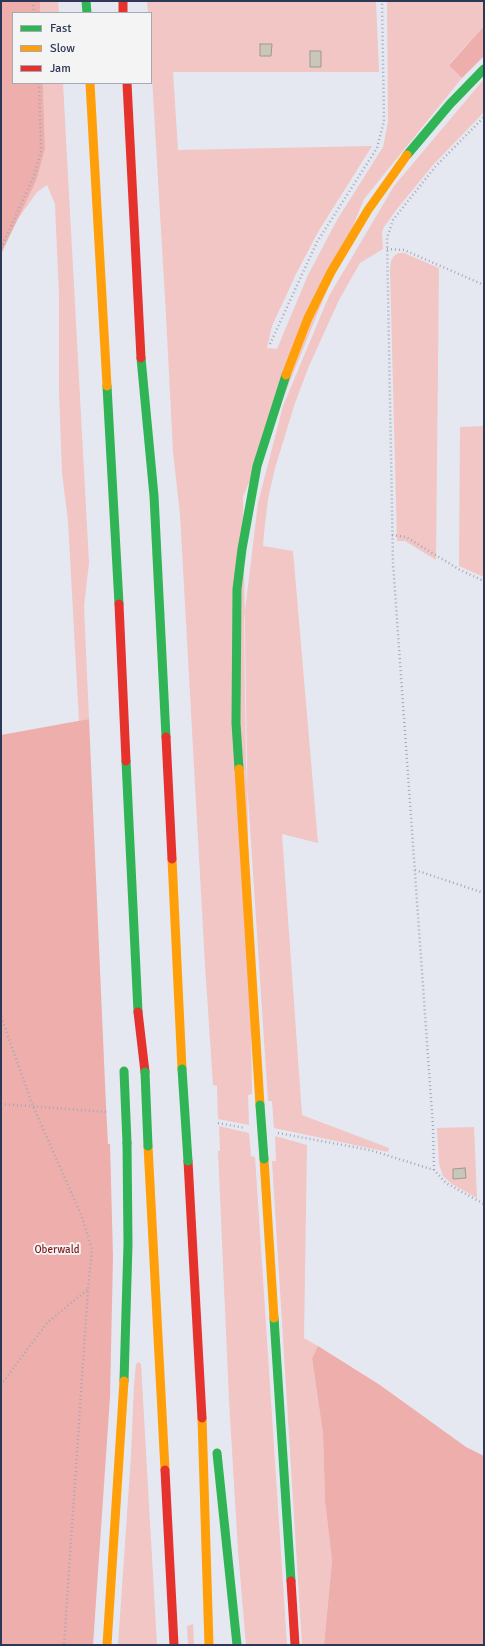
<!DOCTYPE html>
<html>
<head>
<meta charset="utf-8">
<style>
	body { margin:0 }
	#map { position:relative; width:485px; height:1646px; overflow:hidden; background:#e5e8f0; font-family:Signika,sans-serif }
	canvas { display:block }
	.frame { position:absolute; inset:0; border:2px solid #2c3855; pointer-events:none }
	.legend { position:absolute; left:12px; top:12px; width:140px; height:72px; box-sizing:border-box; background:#f4f4f4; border:1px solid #a4a9b4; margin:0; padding:5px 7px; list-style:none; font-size:12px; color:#2c3855 }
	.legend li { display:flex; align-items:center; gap:8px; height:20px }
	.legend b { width:20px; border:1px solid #a4a9b4 }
</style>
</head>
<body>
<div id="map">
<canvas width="485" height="1646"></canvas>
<div class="frame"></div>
<ul class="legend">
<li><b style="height:5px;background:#30b455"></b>Fast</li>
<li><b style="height:5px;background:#ff9f0a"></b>Slow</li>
<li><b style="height:5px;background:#e5322d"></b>Jam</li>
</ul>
</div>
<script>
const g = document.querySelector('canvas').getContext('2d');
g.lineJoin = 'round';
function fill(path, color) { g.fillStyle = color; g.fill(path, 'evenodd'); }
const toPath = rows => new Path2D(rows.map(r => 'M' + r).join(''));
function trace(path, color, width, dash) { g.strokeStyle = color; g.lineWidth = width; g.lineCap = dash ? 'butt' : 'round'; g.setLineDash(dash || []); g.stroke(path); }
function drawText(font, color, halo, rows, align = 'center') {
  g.font = font + ' Signika,sans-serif'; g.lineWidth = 4; g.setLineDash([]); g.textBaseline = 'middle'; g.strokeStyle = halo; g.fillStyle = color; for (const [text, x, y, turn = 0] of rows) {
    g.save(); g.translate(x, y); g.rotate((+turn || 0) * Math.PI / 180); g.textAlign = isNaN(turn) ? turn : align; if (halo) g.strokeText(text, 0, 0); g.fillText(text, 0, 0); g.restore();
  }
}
fill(toPath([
	[40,1,58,1,59,13,40,13],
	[147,1,376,1,379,72,173,72,178,150,372,146,318,232,296,274,272,326,267,348,277,349,308,275,337,220,383,147,388,122,387,1,484,1,484,26,449,64,462,78,364,199,243,497,252,1094,248,1095,249,1125,218,1119,217,1086,213,1085,205,965,180,514,173,452,166,315,151,61,151,13,148,13],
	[484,79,484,112,433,165,397,209,384,227,382,232,383,249,360,263,339,300,309,366,295,403,275,468,268,499,264,533,263,546,293,551,318,843,282,834,302,1115,389,1148,388,1152,274,1128,272,1101,268,1101,246,766,244,619,258,503,283,406,329,296,394,186],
	[43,83,63,83,89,563,84,606,89,719,79,721,68,521,62,473,59,391,59,294,55,204,47,185,37,192,15,223,37,179,45,149],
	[398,253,404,253,439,268,436,560,405,541,397,541,390,270,391,261,394,256],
	[484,426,484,577,459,566,460,427],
	[219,1126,249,1133,251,1156,255,1157,287,1645,246,1645,238,1551,229,1400,218,1151,220,1151],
	[474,1127,477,1198,452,1184,443,1176,439,1164,437,1128],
	[275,1136,307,1145,304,1338,318,1346,312,1358,323,1434,325,1501,332,1561,324,1645,302,1645,272,1161,276,1161],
	[139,1362,141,1364,157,1645,118,1645,131,1456,134,1385,136,1364],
	[193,1624,194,1645,188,1645,187,1626]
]), '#f1c6c5');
fill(toPath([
	[1,1,40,1,40,13,13,13,13,83,43,83,45,149,37,179,1,254],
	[484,26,484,56,462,78,449,65],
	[89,719,106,1106,108,1144,110,1144,113,1257,110,1397,93,1645,1,1645,1,735],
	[318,1346,380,1385,466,1447,484,1456,484,1645,324,1645,332,1561,325,1501,323,1434,312,1358]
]), '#eeaeac');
const building = toPath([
	[260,44,272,44,271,56,260,56,260,44],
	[310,51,321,51,321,67,310,67,310,51],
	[465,1168,466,1178,453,1179,453,1169,465,1168]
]);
fill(building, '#cbc6ba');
trace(building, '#9e998c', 1);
trace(toPath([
	[33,1,34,13],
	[1,248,34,176,41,151,39,83],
	[387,249,404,250,484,285],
	[270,344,317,242,377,148,384,121,382,1],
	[392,535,406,537,460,570,484,581],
	[415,870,484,893],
	[1,1017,33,1106,82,1217,92,1250,88,1289,64,1645],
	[1,1104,108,1112],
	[218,1123,245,1128],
	[278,1133,370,1150,434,1170,446,1183,484,1204],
	[434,1170,433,1127,393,563,387,238,393,220,435,167,484,117],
	[1,1385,47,1323,87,1290]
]), '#a4a9b4', 2.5, [1, 3]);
trace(toPath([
	[86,1,87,13],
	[407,155,450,104,484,69],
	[141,358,154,496,166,737],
	[107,386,119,604],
	[126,761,138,1012],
	[239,769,236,723,237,589,242,549,257,466,286,375],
	[274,1318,291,1581],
	[124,1381,128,1244,127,1143],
	[217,1453,237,1645]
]), '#30b455', 9);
trace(toPath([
	[90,83,107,386],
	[286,375,308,318,331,272,368,210,407,155],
	[239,769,260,1105],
	[172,859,182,1069],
	[148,1146,165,1470],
	[264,1159,274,1318],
	[202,1418,209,1645],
	[107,1645,124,1381]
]), '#ff9f0a', 9);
trace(toPath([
	[123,1,123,13],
	[127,83,141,358],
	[119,604,126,761],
	[166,737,172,859],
	[138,1012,145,1072],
	[188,1161,202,1418],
	[165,1470,174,1645],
	[291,1581,295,1645]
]), '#e5322d', 9);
trace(toPath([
	[182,1069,188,1161],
	[124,1071,127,1143],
	[145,1072,148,1146],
	[260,1105,264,1159]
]), '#30b455', 9);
drawText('11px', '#861c1c', '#f4f4f4', [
	["Oberwald",57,1250]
]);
</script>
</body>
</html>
